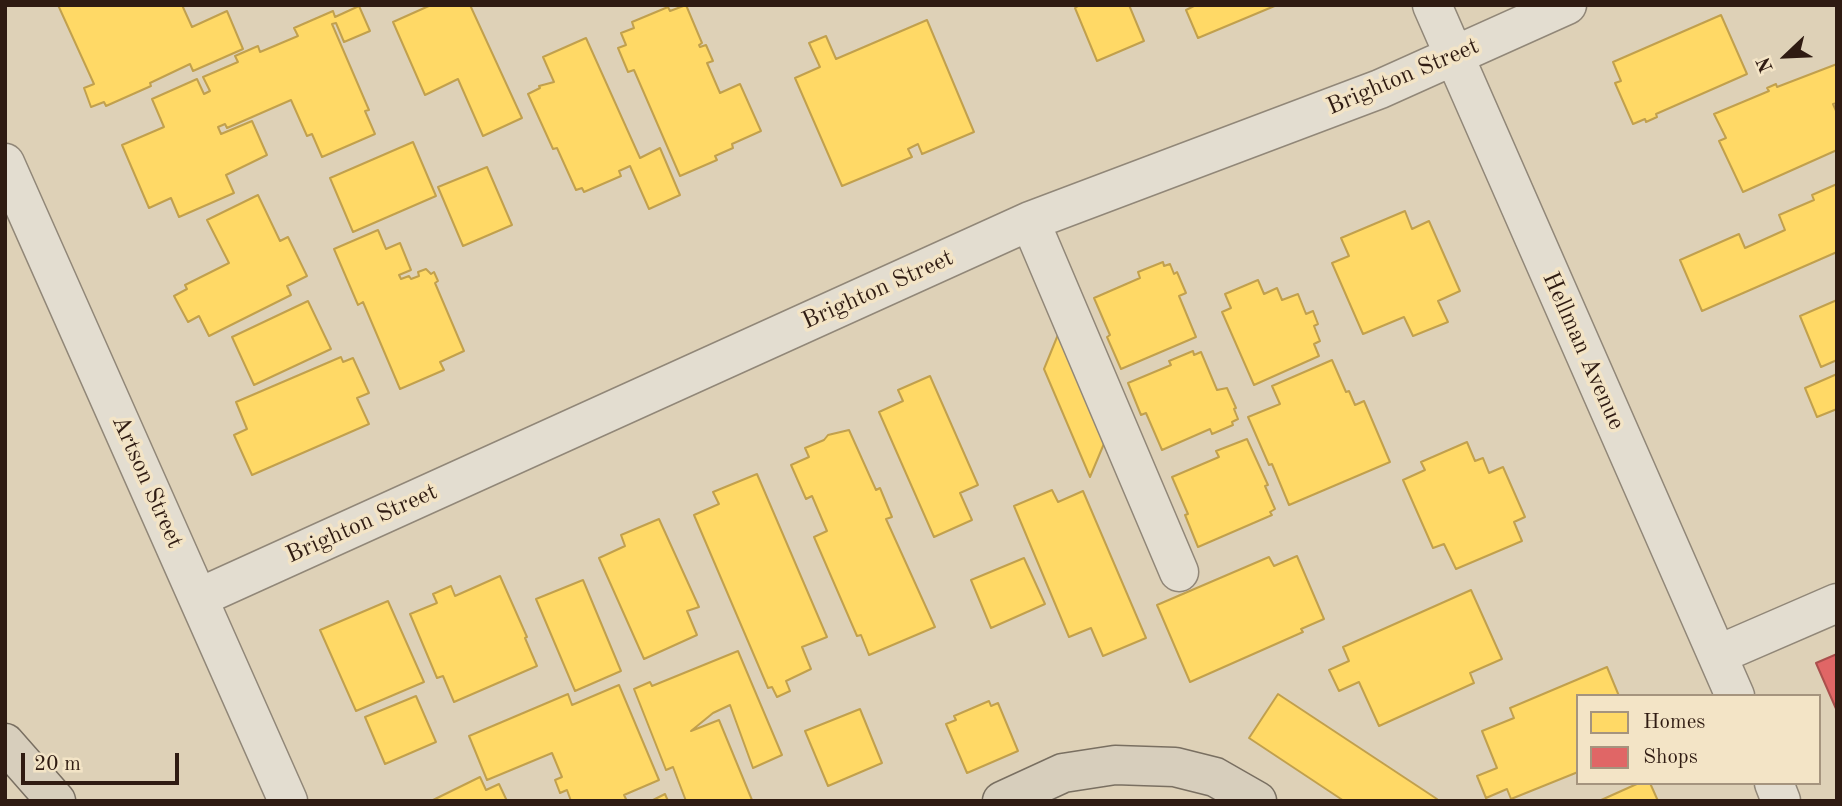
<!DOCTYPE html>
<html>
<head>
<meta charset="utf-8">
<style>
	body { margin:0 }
	#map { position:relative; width:1842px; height:806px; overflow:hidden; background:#ded1b7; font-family:"Old Standard TT",serif }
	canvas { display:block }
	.frame { position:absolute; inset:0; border:7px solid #2f1b12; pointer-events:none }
	.legend { position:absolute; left:1576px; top:694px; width:245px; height:91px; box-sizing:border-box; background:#f3e4c6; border:2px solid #a5947e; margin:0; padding:9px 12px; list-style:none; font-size:21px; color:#2f1b12 }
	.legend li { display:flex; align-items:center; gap:14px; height:35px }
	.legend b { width:35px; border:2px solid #a5947e }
	.north { position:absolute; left:1751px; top:21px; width:70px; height:70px; -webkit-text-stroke:5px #f3e4c6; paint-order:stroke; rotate:247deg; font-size:19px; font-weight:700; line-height:28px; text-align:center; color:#2f1b12 }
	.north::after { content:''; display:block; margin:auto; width:24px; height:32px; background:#2f1b12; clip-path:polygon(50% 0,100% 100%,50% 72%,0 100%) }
	.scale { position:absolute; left:21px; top:753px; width:158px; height:32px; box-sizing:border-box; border:4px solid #2f1b12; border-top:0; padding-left:9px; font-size:21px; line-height:24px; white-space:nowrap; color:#2f1b12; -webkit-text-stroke:5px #f3e4c6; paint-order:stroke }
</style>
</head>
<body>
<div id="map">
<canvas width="1842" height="806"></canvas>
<div class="frame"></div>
<ul class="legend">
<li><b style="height:19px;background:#ffd966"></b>Homes</li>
<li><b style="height:19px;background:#e06666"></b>Shops</li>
</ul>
<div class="north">N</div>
<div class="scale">20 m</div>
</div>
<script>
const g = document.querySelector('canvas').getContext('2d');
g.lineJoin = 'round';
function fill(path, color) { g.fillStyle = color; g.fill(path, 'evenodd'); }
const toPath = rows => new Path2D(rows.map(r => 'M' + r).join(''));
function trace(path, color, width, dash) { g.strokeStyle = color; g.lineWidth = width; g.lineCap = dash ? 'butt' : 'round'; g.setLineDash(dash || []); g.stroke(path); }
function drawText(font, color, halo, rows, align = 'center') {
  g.font = font + ' "Old Standard TT",serif'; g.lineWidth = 7; g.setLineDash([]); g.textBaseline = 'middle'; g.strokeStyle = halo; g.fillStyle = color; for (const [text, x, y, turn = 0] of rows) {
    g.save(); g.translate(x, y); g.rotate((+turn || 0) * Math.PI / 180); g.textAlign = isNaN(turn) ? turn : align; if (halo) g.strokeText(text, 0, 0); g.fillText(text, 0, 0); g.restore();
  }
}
const homes = toPath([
	[58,5,182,5,192,27,227,11,243,49,193,71,190,64,150,83,151,86,106,106,104,102,91,107,84,88,94,84,58,5],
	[431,5,470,5,522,118,483,136,458,79,425,95,393,22,431,5],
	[686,5,702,43,699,45,700,47,706,45,713,61,707,63,720,93,740,84,761,131,732,144,733,148,715,156,717,160,680,176,634,70,628,72,618,48,626,45,621,33,634,28,632,22,668,7,670,11,686,5],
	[1080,5,1129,5,1144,41,1097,61,1075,8,1080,5],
	[1196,5,1277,5,1198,38,1186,10,1196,5],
	[359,6,370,31,344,42,336,23,332,24,369,110,365,111,375,134,322,157,312,134,307,136,291,100,227,128,225,124,218,127,221,134,252,121,267,155,226,175,234,193,179,217,171,198,149,208,122,145,164,127,152,99,197,79,204,94,210,91,203,77,238,62,235,56,258,46,260,52,298,36,294,28,333,11,335,17,359,6],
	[1721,15,1747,74,1656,114,1657,117,1646,122,1645,119,1633,124,1615,83,1621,81,1613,62,1721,15],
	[927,20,974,132,922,154,918,144,908,149,912,157,842,186,795,78,820,67,809,43,826,36,836,59,927,20],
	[586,38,640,158,660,148,680,195,649,209,630,166,619,171,621,176,584,192,582,188,576,190,557,148,553,149,528,94,540,88,539,86,554,82,543,57,586,38],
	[1837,64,1837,103,1833,104,1837,113,1837,150,1743,192,1719,141,1726,138,1714,114,1769,91,1767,88,1776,84,1777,87,1837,64],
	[413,142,436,196,353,232,330,178,413,142],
	[487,167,512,225,463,246,438,187,487,167],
	[1837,184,1837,252,1702,311,1680,260,1739,234,1745,248,1785,230,1779,215,1814,200,1812,195,1837,184],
	[258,195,280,241,288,237,307,276,287,286,291,295,209,336,199,316,188,322,174,296,187,289,185,285,229,263,207,220,258,195],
	[1405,211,1412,229,1429,221,1460,291,1438,301,1448,322,1413,336,1404,317,1363,334,1332,263,1349,256,1341,238,1405,211],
	[378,230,386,249,400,243,411,270,399,275,401,279,409,276,411,279,419,276,418,272,426,269,431,274,434,272,438,281,435,283,464,351,440,362,444,370,400,389,363,302,358,305,334,249,378,230],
	[1163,262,1164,266,1170,264,1174,274,1177,272,1186,293,1179,296,1196,337,1121,369,1107,337,1110,335,1094,298,1140,278,1138,272,1163,262],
	[1258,280,1264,294,1277,288,1282,300,1298,294,1306,314,1313,311,1318,324,1314,326,1320,341,1314,344,1319,356,1254,385,1222,312,1231,308,1225,294,1258,280],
	[1837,300,1837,360,1821,367,1800,316,1837,300],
	[308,301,331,349,254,385,232,337,308,301],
	[1064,320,1111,427,1090,477,1044,369,1064,320],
	[1193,351,1194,355,1201,352,1217,390,1227,388,1236,408,1234,409,1238,419,1232,422,1233,425,1212,434,1210,429,1162,450,1146,413,1141,415,1128,383,1171,365,1169,361,1193,351],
	[341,357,343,362,353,358,369,393,357,398,369,424,252,475,234,435,247,429,236,402,341,357],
	[1332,360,1346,392,1349,391,1355,405,1364,401,1390,462,1289,505,1272,464,1269,465,1248,417,1280,404,1272,386,1332,360],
	[1837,374,1837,409,1817,417,1805,388,1837,374],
	[930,376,978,485,960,493,972,520,934,537,879,412,903,401,898,390,930,376],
	[849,430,876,490,880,488,892,517,886,519,935,627,869,655,861,635,857,636,814,537,827,531,812,496,806,499,791,465,809,457,805,448,824,440,828,435,849,430],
	[1247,439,1268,485,1265,486,1275,509,1270,512,1272,515,1198,547,1185,515,1188,514,1172,477,1219,457,1216,451,1247,439],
	[1467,442,1475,461,1483,458,1489,473,1503,467,1525,517,1514,522,1522,541,1456,569,1444,544,1433,548,1403,480,1425,470,1421,462,1467,442],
	[757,474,827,637,802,647,811,669,786,681,790,691,777,697,772,687,768,688,694,515,719,504,713,492,757,474],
	[1052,490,1058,502,1083,491,1146,638,1103,656,1091,628,1069,637,1014,506,1052,490],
	[659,519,699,607,687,611,697,635,644,659,599,558,625,546,621,535,659,519],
	[1297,556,1324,619,1301,629,1303,632,1190,682,1157,605,1269,557,1274,566,1297,556],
	[1024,558,1045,604,991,628,971,580,1024,558],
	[500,576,527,637,525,638,537,666,454,702,443,676,437,678,410,614,437,603,433,594,451,586,455,596,500,576],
	[583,580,621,671,575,691,536,599,583,580],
	[1471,590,1502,659,1470,673,1474,683,1379,726,1359,682,1339,691,1329,670,1349,661,1343,647,1471,590],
	[388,601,424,682,356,711,320,630,388,601],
	[738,651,782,755,753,768,730,705,713,713,691,731,719,720,752,800,686,801,673,767,666,770,634,689,650,682,652,686,738,651],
	[1607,667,1619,696,1578,696,1578,772,1511,799,1507,789,1486,798,1477,776,1497,768,1482,731,1514,718,1510,708,1607,667],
	[619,685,659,780,624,795,626,799,623,801,571,801,567,790,560,793,555,780,562,777,552,753,487,780,469,736,568,694,572,705,619,685],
	[1278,694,1437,799,1436,801,1344,801,1249,738,1278,694],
	[416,696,436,742,385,764,365,717,416,696],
	[989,701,991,706,998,703,1018,751,967,773,946,724,956,720,954,716,989,701],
	[860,709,882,763,828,786,805,731,860,709],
	[480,777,486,790,499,784,507,801,431,801,480,777],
	[1639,783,1650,783,1658,801,1599,801,1639,783],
	[665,794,668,801,651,801,665,794]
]);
fill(homes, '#ffd966');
trace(homes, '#c1a04d', 2);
const shops = toPath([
	[1837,654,1837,711,1816,663,1837,654]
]);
fill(shops, '#e06666');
trace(shops, '#ab504d', 2);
const minor = toPath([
	[1432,5,1735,696],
	[5,163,288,801],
	[1030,221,1179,572],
	[198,598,1030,221,1380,89,1567,5],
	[1717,655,1837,603],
	[1774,783,1781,801]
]);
const highway = toPath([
	[5,743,56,801],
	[1002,801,1063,773,1115,765,1175,767,1215,777,1257,801]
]);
trace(minor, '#918778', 41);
trace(highway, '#796f61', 41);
trace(minor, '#e3ddd0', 38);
trace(highway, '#d7cebc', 38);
drawText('24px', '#2f1b12', '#f3e4c6', [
	["Brighton Street",1403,77,-23],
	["Brighton Street",878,290,-24],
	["Hellman Avenue",1583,351,66],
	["Artson Street",147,482,66],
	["Brighton Street",362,524,-24]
]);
</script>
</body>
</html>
